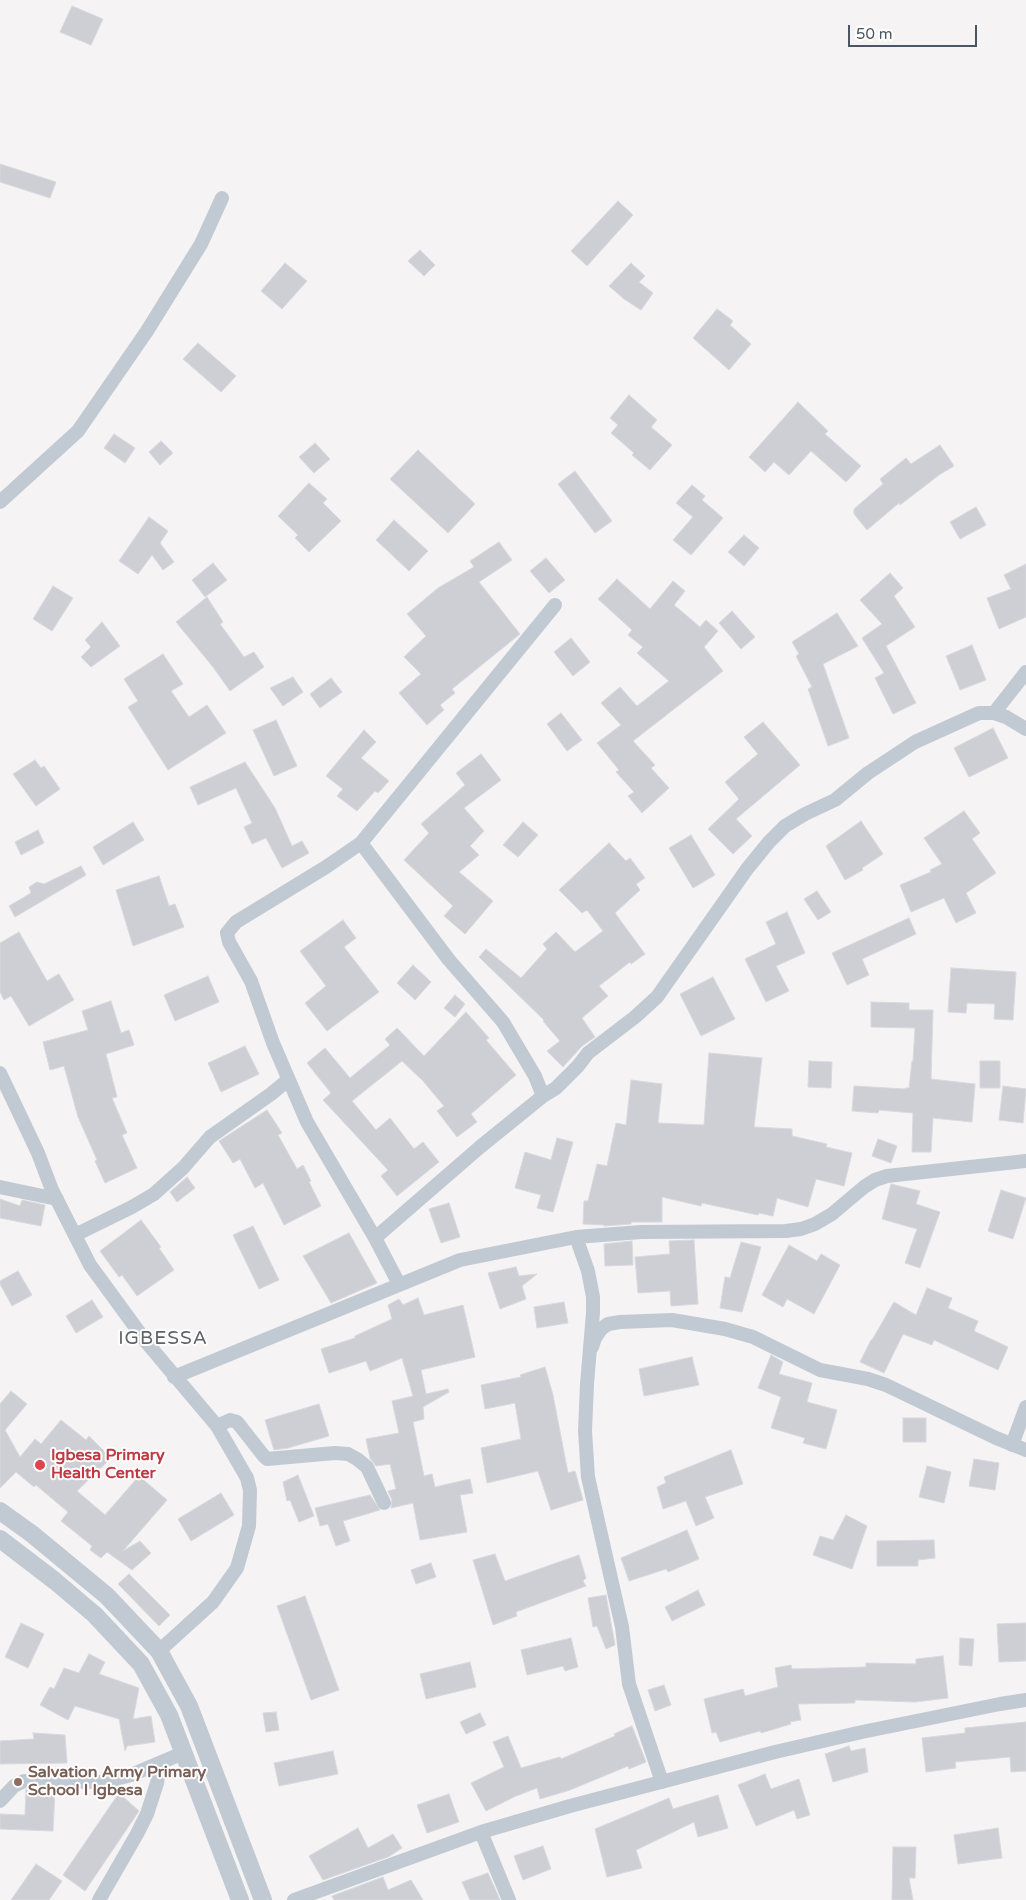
<!DOCTYPE html>
<html>
<head>
<meta charset="utf-8">
<style>
	body { margin:0 }
	#map { position:relative; width:1026px; height:1900px; overflow:hidden; background:#f5f3f3; font-family:"Varela Round",sans-serif }
	canvas { display:block }
	.scale { position:absolute; left:848px; top:25px; width:129px; height:22px; box-sizing:border-box; border:2px solid #4a5661; border-top:0; padding-left:6px; font-size:15px; line-height:18px; white-space:nowrap; color:#4a5661; -webkit-text-stroke:4px #fff; paint-order:stroke }
</style>
</head>
<body>
<div id="map">
<canvas width="1026" height="1900"></canvas>
<div class="scale">50 m</div>
</div>
<script>
const g = document.querySelector('canvas').getContext('2d');
g.lineJoin = 'round';
function fill(path, color) { g.fillStyle = color; g.fill(path, 'evenodd'); }
const toPath = rows => new Path2D(rows.map(r => 'M' + r).join(''));
function trace(path, color, width, dash) { g.strokeStyle = color; g.lineWidth = width; g.lineCap = dash ? 'butt' : 'round'; g.setLineDash(dash || []); g.stroke(path); }
function drawText(font, color, halo, rows, align = 'center') {
  g.font = font + ' "Varela Round",sans-serif'; g.lineWidth = 4; g.setLineDash([]); g.textBaseline = 'middle'; g.strokeStyle = halo; g.fillStyle = color; for (const [text, x, y, turn = 0] of rows) {
    g.save(); g.translate(x, y); g.rotate((+turn || 0) * Math.PI / 180); g.textAlign = isNaN(turn) ? turn : align; if (halo) g.strokeText(text, 0, 0); g.fillText(text, 0, 0); g.restore();
  }
}
const building = toPath([
	[72,6,103,19,91,45,60,32,72,6],
	[0,164,56,182,50,198,0,182,0,164],
	[618,201,633,215,587,266,571,251,618,201],
	[420,250,435,265,424,276,408,261,420,250],
	[285,263,307,281,282,309,261,291,285,263],
	[631,263,645,276,639,282,653,293,641,310,624,299,609,286,631,263],
	[717,309,733,321,730,325,751,344,729,370,693,338,717,309],
	[198,343,236,376,221,392,183,359,198,343],
	[629,395,657,420,651,427,672,445,650,470,632,455,634,453,611,433,618,425,610,418,629,395],
	[798,402,828,431,825,434,861,466,846,482,811,451,789,475,774,462,765,472,749,457,798,402],
	[114,434,135,448,125,463,104,448,114,434],
	[161,441,173,453,160,465,149,452,161,441],
	[315,443,330,459,314,473,299,457,315,443],
	[940,445,954,466,939,475,900,505,899,503,867,530,854,514,854,509,883,484,880,479,906,458,911,464,940,445],
	[418,450,475,504,448,533,390,479,418,450],
	[575,471,612,521,595,533,558,484,575,471],
	[309,483,327,499,323,503,341,521,309,552,295,538,298,535,278,516,309,483],
	[692,485,705,496,702,500,723,518,691,555,673,540,693,517,676,503,692,485],
	[976,507,986,525,960,539,950,522,976,507],
	[149,517,168,531,160,543,174,562,163,570,152,555,138,574,119,561,149,517],
	[394,520,428,551,409,571,376,540,394,520],
	[744,535,759,548,744,566,728,552,744,535],
	[499,542,512,560,479,582,520,634,452,689,455,693,440,705,444,710,427,725,399,693,421,674,404,657,426,636,407,614,438,588,474,567,470,561,499,542],
	[546,558,565,580,549,593,530,571,546,558],
	[213,563,227,580,205,597,192,580,213,563],
	[1026,564,1026,617,999,629,987,598,1011,589,1004,575,1026,564],
	[890,573,903,588,894,596,915,627,886,646,916,703,893,714,875,678,884,673,862,638,882,624,860,600,890,573],
	[617,579,650,609,673,581,685,591,674,605,700,627,706,620,718,631,704,647,723,671,633,741,655,765,651,768,669,788,642,813,628,796,634,792,616,772,619,770,597,743,621,725,601,703,620,687,637,706,669,681,637,653,643,647,628,635,632,630,598,599,617,579],
	[53,586,73,598,52,631,33,619,53,586],
	[207,597,223,622,220,624,244,657,254,652,264,667,230,691,213,667,176,622,207,597],
	[732,611,755,637,741,649,719,623,732,611],
	[837,613,858,646,823,664,849,738,828,746,808,689,812,687,796,656,799,654,792,642,837,613],
	[102,622,120,646,91,667,81,657,91,647,85,640,102,622],
	[571,638,590,662,573,676,554,652,571,638],
	[972,645,986,680,960,690,946,656,972,645],
	[163,654,183,684,171,691,189,717,207,705,226,733,168,770,128,707,138,701,124,679,163,654],
	[293,677,303,692,283,706,270,688,293,677],
	[331,678,342,692,320,708,310,694,331,678],
	[561,713,582,740,567,751,547,724,561,713],
	[276,720,297,766,274,776,253,730,276,720],
	[763,722,800,765,736,819,752,836,733,854,708,829,739,799,725,782,758,754,744,737,763,722],
	[993,728,1008,758,969,777,954,748,993,728],
	[364,730,376,742,361,758,389,781,378,793,375,791,357,811,337,796,343,789,326,776,364,730],
	[481,754,501,780,464,808,484,831,470,846,479,855,459,872,493,901,465,934,444,916,453,906,404,860,429,833,421,824,465,785,456,773,481,754],
	[35,760,41,768,44,766,60,789,36,806,13,774,35,760],
	[245,762,275,808,292,846,302,841,309,853,282,868,266,838,252,844,244,827,252,823,236,788,198,805,190,787,245,762],
	[964,811,980,833,972,839,996,873,966,893,976,913,956,923,944,898,911,912,900,885,931,872,930,870,942,864,924,838,964,811],
	[861,821,883,854,862,868,863,870,845,880,826,846,861,821],
	[133,822,144,840,103,865,93,847,133,822],
	[523,822,538,835,518,857,503,845,523,822],
	[38,830,44,843,21,855,15,842,38,830],
	[691,835,715,875,693,888,669,848,691,835],
	[609,843,626,861,630,858,645,878,636,884,640,890,615,913,645,954,631,964,630,962,599,986,608,996,582,1018,595,1037,582,1046,563,1067,547,1051,560,1041,543,1021,544,1020,479,957,486,949,521,978,547,949,543,944,556,932,575,952,603,931,587,910,582,913,559,890,609,843],
	[81,866,86,875,15,917,9,906,31,893,29,887,37,882,44,884,81,866],
	[159,876,169,906,175,904,184,927,133,946,116,890,159,876],
	[817,891,831,912,818,920,804,899,817,891],
	[787,912,805,953,776,966,789,991,766,1002,745,959,776,944,766,922,787,912],
	[909,918,916,934,862,959,869,975,847,985,832,953,909,918],
	[343,920,356,938,344,947,379,992,327,1031,305,1003,326,986,300,951,343,920],
	[19,932,47,981,59,974,74,1000,29,1026,11,996,4,1000,0,992,0,943,19,932],
	[413,965,431,982,415,1000,397,983,413,965],
	[951,968,1016,972,1013,1020,994,1019,995,1004,967,1003,966,1013,948,1012,951,968],
	[208,976,219,1002,175,1021,164,995,208,976],
	[713,977,735,1019,701,1036,680,994,713,977],
	[455,995,465,1004,455,1017,444,1008,455,995],
	[111,1001,121,1033,129,1030,134,1045,106,1054,117,1097,112,1098,127,1133,122,1135,137,1168,105,1183,95,1161,97,1160,78,1117,64,1066,50,1070,43,1042,88,1030,82,1011,111,1001],
	[871,1002,909,1003,909,1010,933,1010,931,1079,975,1084,972,1122,933,1118,931,1152,912,1152,913,1113,879,1110,878,1113,852,1111,854,1086,905,1089,905,1088,909,1088,912,1061,913,1061,915,1028,871,1027,871,1002],
	[466,1012,489,1038,486,1040,516,1075,471,1114,477,1122,457,1137,437,1111,444,1106,423,1081,402,1061,352,1101,376,1130,390,1118,414,1149,423,1142,439,1162,397,1196,381,1176,388,1170,323,1100,331,1093,307,1063,325,1048,350,1078,390,1045,385,1039,397,1028,424,1056,466,1012],
	[245,1046,259,1074,221,1092,208,1063,245,1046],
	[709,1053,762,1058,754,1127,792,1129,792,1136,827,1144,826,1147,852,1153,844,1186,816,1179,808,1207,777,1198,773,1216,759,1213,758,1215,702,1203,701,1206,662,1197,662,1222,631,1222,631,1224,604,1226,604,1225,583,1224,584,1201,588,1201,597,1164,607,1166,616,1123,626,1125,631,1080,662,1084,658,1123,704,1125,709,1053],
	[809,1061,832,1062,831,1088,808,1087,809,1061],
	[980,1061,1000,1061,1000,1088,980,1088,980,1061],
	[1003,1086,1026,1089,1023,1123,999,1120,1003,1086],
	[267,1110,282,1133,278,1135,297,1169,303,1165,311,1181,309,1182,321,1206,284,1225,263,1183,255,1188,240,1159,233,1163,219,1141,267,1110],
	[557,1138,573,1142,553,1212,537,1208,541,1195,515,1188,525,1152,551,1160,557,1138],
	[878,1139,897,1146,891,1163,872,1156,878,1139],
	[187,1177,195,1188,177,1202,170,1192,187,1177],
	[891,1184,920,1191,916,1204,940,1212,920,1268,905,1263,917,1229,882,1219,891,1184],
	[1001,1190,1026,1198,1013,1239,988,1231,1001,1190],
	[0,1199,20,1206,22,1200,45,1205,41,1226,0,1218,0,1199],
	[449,1203,460,1237,441,1243,429,1209,449,1203],
	[141,1220,161,1247,159,1248,174,1270,137,1296,122,1275,119,1277,100,1251,141,1220],
	[253,1226,279,1280,259,1289,233,1235,253,1226],
	[349,1233,377,1283,331,1303,303,1256,349,1233],
	[694,1240,698,1304,671,1306,670,1291,638,1293,635,1257,670,1254,669,1241,694,1240],
	[632,1241,633,1265,605,1266,604,1244,632,1241],
	[741,1242,761,1247,742,1312,720,1308,725,1277,730,1278,741,1242],
	[789,1245,817,1261,821,1254,840,1265,814,1314,787,1299,783,1307,762,1295,789,1245],
	[516,1267,519,1276,537,1274,522,1286,526,1299,500,1309,488,1273,516,1267],
	[18,1271,32,1295,12,1306,0,1284,0,1281,18,1271],
	[927,1288,952,1298,948,1308,978,1321,974,1331,1008,1347,998,1370,934,1340,932,1345,903,1334,884,1373,860,1362,871,1340,872,1340,894,1302,916,1315,927,1288],
	[418,1298,424,1315,463,1305,475,1357,421,1370,426,1394,448,1389,449,1392,423,1407,424,1419,413,1422,424,1476,432,1474,435,1487,470,1479,473,1493,460,1495,467,1532,420,1540,413,1503,391,1508,392,1500,388,1491,396,1489,390,1464,376,1466,370,1458,366,1439,399,1433,392,1401,413,1396,402,1358,370,1371,366,1361,329,1373,321,1349,355,1338,355,1336,392,1319,388,1305,399,1299,403,1305,418,1298],
	[92,1300,103,1317,76,1333,66,1316,92,1300],
	[564,1302,568,1323,537,1328,534,1307,564,1302],
	[771,1355,783,1362,779,1374,812,1383,807,1402,837,1410,826,1449,803,1443,805,1438,771,1428,781,1397,758,1388,771,1355],
	[692,1357,699,1385,644,1396,639,1369,692,1357],
	[545,1367,553,1395,568,1473,575,1471,583,1500,551,1510,538,1471,487,1483,481,1448,521,1439,515,1403,485,1409,481,1385,521,1377,520,1375,545,1367],
	[11,1391,27,1404,5,1430,20,1457,35,1439,41,1444,61,1420,86,1440,89,1436,111,1458,77,1491,105,1515,139,1476,167,1500,123,1551,140,1541,151,1553,132,1570,107,1552,101,1558,90,1550,92,1546,61,1521,68,1512,36,1485,34,1487,16,1472,0,1488,0,1404,11,1391],
	[319,1404,329,1436,288,1448,274,1450,265,1420,319,1404],
	[903,1418,926,1418,926,1442,903,1442,903,1418],
	[731,1450,743,1484,705,1497,714,1518,696,1526,686,1501,663,1509,657,1487,666,1483,664,1477,731,1450],
	[974,1459,999,1463,995,1490,969,1486,974,1459],
	[927,1466,951,1472,944,1503,919,1497,927,1466],
	[298,1475,314,1516,299,1522,290,1500,287,1501,283,1482,298,1475],
	[221,1493,234,1515,191,1541,178,1519,221,1493],
	[370,1495,380,1510,343,1521,350,1541,336,1546,328,1524,320,1526,315,1508,370,1495],
	[846,1515,867,1526,852,1569,813,1555,820,1536,833,1540,846,1515],
	[687,1530,699,1559,668,1572,666,1569,629,1581,621,1558,687,1530],
	[934,1540,935,1558,918,1560,918,1566,877,1566,877,1541,934,1540],
	[495,1554,505,1581,579,1555,586,1578,583,1581,586,1586,516,1612,517,1616,493,1625,473,1560,495,1554],
	[431,1563,436,1577,416,1584,411,1570,431,1563],
	[129,1574,170,1615,159,1626,118,1584,129,1574],
	[698,1590,705,1605,672,1621,665,1607,698,1590],
	[606,1595,615,1645,606,1649,597,1626,593,1627,588,1598,606,1595],
	[305,1596,339,1690,311,1700,277,1606,305,1596],
	[21,1623,44,1634,28,1668,5,1657,21,1623],
	[1026,1623,1026,1661,999,1662,997,1624,1026,1623],
	[571,1638,578,1667,565,1671,563,1666,527,1675,521,1650,571,1638],
	[960,1638,974,1639,972,1666,959,1665,960,1638],
	[89,1654,105,1662,99,1674,139,1688,133,1719,151,1716,155,1742,127,1746,125,1751,119,1719,75,1706,68,1720,40,1705,50,1687,54,1689,64,1668,79,1673,89,1654],
	[943,1656,948,1698,915,1702,855,1700,855,1703,798,1704,801,1720,790,1722,791,1724,761,1733,760,1731,720,1742,716,1732,712,1733,704,1699,743,1689,745,1696,778,1687,775,1668,791,1665,792,1669,866,1667,866,1663,916,1664,916,1659,943,1656],
	[470,1662,476,1687,426,1699,420,1674,470,1662],
	[664,1685,671,1705,655,1711,648,1690,664,1685],
	[276,1712,279,1730,266,1732,263,1713,276,1712],
	[480,1713,486,1725,466,1734,460,1722,480,1713],
	[1026,1722,1026,1771,1011,1772,1010,1757,955,1762,956,1768,926,1772,922,1738,965,1733,965,1728,1026,1722],
	[632,1726,646,1762,629,1769,628,1766,570,1790,540,1799,537,1788,516,1796,486,1811,471,1783,504,1767,493,1742,508,1736,521,1768,560,1757,561,1759,615,1736,614,1734,632,1726],
	[33,1733,65,1735,67,1763,0,1764,0,1741,34,1739,33,1733],
	[849,1746,851,1751,865,1748,868,1772,833,1782,825,1754,849,1746],
	[333,1751,338,1774,279,1786,274,1763,333,1751],
	[765,1774,771,1789,799,1779,810,1815,797,1819,794,1810,756,1826,738,1785,765,1774],
	[26,1790,55,1790,53,1831,0,1829,0,1814,25,1815,26,1790],
	[119,1793,139,1811,85,1891,63,1875,119,1793],
	[449,1794,459,1822,427,1833,417,1805,449,1794],
	[718,1795,728,1828,698,1837,694,1822,636,1850,642,1868,607,1877,595,1829,669,1798,673,1809,718,1795],
	[358,1828,368,1848,393,1834,402,1848,388,1857,323,1880,309,1856,358,1828],
	[998,1828,1002,1858,958,1864,954,1835,998,1828],
	[543,1846,551,1869,523,1880,514,1856,543,1846],
	[893,1847,916,1847,915,1878,909,1878,913,1900,892,1900,893,1847],
	[36,1864,62,1881,49,1900,11,1900,36,1864],
	[488,1873,500,1900,470,1900,462,1882,488,1873],
	[383,1877,388,1890,411,1880,423,1900,334,1900,332,1896,383,1877]
]);
fill(building, '#cdcfd5');
trace(building, '#d7d9de', 1);
trace(toPath([
	[0,502,78,431,147,331,201,244,222,198],
	[994,713,1026,672],
	[361,843,449,960,503,1022,535,1076,543,1096],
	[0,1073,38,1153,52,1190,90,1265,147,1343,217,1426,247,1478,250,1490,249,1526,237,1568,213,1602,159,1651],
	[0,1187,57,1199],
	[75,1235,132,1207,154,1194,183,1168,210,1137,271,1094,288,1080],
	[576,1237,588,1271,593,1297,593,1313,587,1384,585,1431,588,1477,622,1627,629,1684,662,1782],
	[375,1238,480,1147,543,1096,556,1088,578,1066,588,1053,635,1017,657,997,747,869,769,842,785,826,805,814,835,800,868,773,915,742,979,713,994,713,1006,717,1026,729],
	[399,1284,375,1238,307,1122,273,1043,251,981,229,942,227,933,236,922,326,867,361,843,555,605],
	[592,1347,595,1338,601,1329,608,1324,620,1322,672,1320,725,1329,753,1337,820,1370,868,1379,886,1385,996,1438,1026,1450],
	[174,1377,460,1260,576,1237,641,1232,786,1231,801,1229,815,1224,832,1214,864,1187,875,1180,887,1176,1026,1161],
	[217,1426,230,1420,237,1422,263,1455,267,1459,335,1453,348,1454,357,1459,367,1467,384,1503],
	[1012,1445,1026,1407],
	[0,1801,14,1786,24,1781,105,1782,131,1775,183,1753],
	[481,1832,509,1900],
	[99,1900,137,1834,147,1814,157,1783,160,1764],
	[294,1900,481,1832,570,1806,775,1752,862,1732,1000,1704,1026,1700]
]), '#c1cad2', 14);
trace(toPath([
	[0,1511,32,1534,107,1596,159,1651,189,1706,263,1900],
	[0,1539,55,1581,95,1615,141,1664,169,1715,240,1900]
]), '#c1cad2', 18);
for (const [x, y, r, color] of [
	[40,1465,6,"#e0444e"],
	[18,1782,5,"#8d6e63"]
]) { const dot = new Path2D(); dot.arc(x, y, r, 0, 2 * Math.PI); g.fillStyle = color; g.fill(dot); trace(dot, '#fff', 2); }
drawText('bold 16px', '#be3a42', '#fff', [
	["Igbesa Primary",51,1456],
	["Health Center",51,1474]
], 'left');
drawText('bold 16px', '#785e54', '#fff', [
	["Salvation Army Primary",28,1773],
	["School I Igbesa",28,1791]
], 'left');
g.letterSpacing = '1px';
drawText('19px', '#5f6368', '#fff', [
	["IGBESSA",163,1339]
]);
g.letterSpacing = '0px';
</script>
</body>
</html>
